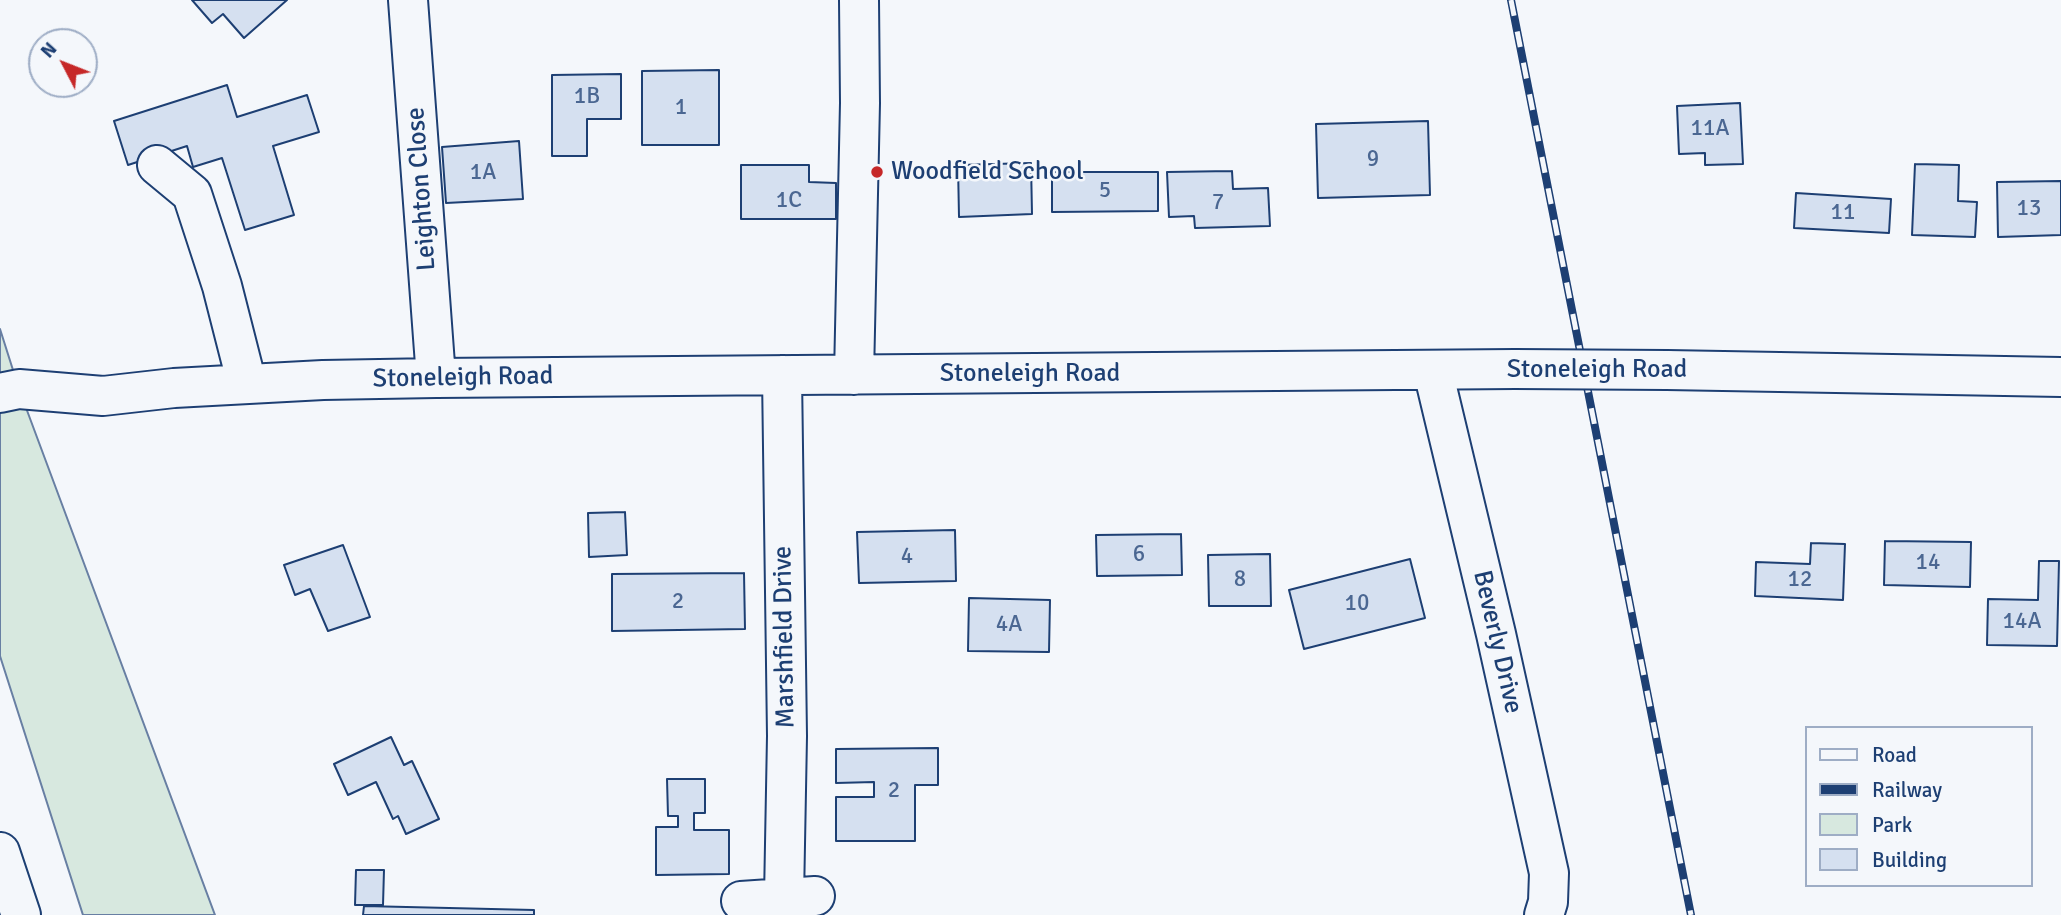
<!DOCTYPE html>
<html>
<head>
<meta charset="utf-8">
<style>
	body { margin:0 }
	#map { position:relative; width:2061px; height:915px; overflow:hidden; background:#f4f7fb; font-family:Signika,sans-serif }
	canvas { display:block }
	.legend { position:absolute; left:1805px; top:726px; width:228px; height:161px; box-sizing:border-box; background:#f4f7fb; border:2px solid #9eadc5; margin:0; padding:9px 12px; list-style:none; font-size:21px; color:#1d3f73 }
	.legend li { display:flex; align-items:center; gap:14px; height:35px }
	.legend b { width:35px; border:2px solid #9eadc5 }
	.north { position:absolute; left:28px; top:28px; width:70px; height:70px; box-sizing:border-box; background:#f4f7fb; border:2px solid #9eadc5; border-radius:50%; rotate:312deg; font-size:19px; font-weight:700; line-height:28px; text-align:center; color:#1d3f73 }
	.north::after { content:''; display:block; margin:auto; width:24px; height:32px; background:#c62828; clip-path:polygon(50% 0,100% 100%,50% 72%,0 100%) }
</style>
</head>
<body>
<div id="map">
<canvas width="2061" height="915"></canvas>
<ul class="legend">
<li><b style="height:9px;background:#f4f7fb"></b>Road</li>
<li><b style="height:9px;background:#1d3f73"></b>Railway</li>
<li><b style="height:19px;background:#d7e8df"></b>Park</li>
<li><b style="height:19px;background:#d5e0f0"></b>Building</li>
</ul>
<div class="north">N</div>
</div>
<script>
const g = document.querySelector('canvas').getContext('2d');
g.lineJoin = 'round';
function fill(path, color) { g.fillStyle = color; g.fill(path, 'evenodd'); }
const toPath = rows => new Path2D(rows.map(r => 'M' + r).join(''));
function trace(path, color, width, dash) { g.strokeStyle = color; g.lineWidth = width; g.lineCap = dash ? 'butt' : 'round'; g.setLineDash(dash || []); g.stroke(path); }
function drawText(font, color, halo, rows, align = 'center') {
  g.font = font + ' Signika,sans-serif'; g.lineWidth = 5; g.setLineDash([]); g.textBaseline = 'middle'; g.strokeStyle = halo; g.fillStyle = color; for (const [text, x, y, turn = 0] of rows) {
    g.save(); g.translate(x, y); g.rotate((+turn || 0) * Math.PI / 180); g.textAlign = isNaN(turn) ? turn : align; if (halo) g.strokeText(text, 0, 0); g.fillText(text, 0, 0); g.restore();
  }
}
const green = toPath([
	[0,329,19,389,215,915,83,915,0,656,0,329]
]);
fill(green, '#d7e8df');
trace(green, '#687fa3', 2);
const building = toPath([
	[192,0,287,0,244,38,223,14,212,23,192,0],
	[719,70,719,145,642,145,642,71,719,70],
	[621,74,621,119,587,119,587,156,552,156,552,75,621,74],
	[227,85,237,117,307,95,319,132,273,146,294,215,245,230,222,158,193,167,187,146,128,165,114,121,227,85],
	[1740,103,1743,164,1705,165,1705,153,1679,154,1677,106,1740,103],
	[1428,121,1430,195,1318,198,1316,124,1428,121],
	[519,141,523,199,446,203,442,147,519,141],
	[1031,163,1032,214,959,217,958,165,1031,163],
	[1915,164,1959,165,1958,201,1977,202,1975,237,1912,235,1915,164],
	[741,165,809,165,809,182,836,183,836,219,741,219,741,165],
	[1232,171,1233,189,1268,188,1270,226,1195,228,1194,216,1169,217,1167,172,1232,171],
	[1052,172,1158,172,1158,211,1052,212,1052,172],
	[2061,181,2061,235,1998,237,1997,182,2061,181],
	[1796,193,1891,199,1889,233,1794,228,1796,193],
	[625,512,627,555,589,557,588,513,625,512],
	[955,530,956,581,859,583,857,532,955,530],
	[1181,534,1182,575,1097,576,1096,535,1181,534],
	[1885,541,1971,542,1970,587,1884,585,1885,541],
	[1811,543,1845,544,1843,600,1755,596,1756,562,1810,564,1811,543],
	[343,545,370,617,328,631,310,589,295,595,284,565,343,545],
	[1270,554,1271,606,1209,606,1208,555,1270,554],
	[1410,559,1425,618,1304,649,1289,590,1410,559],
	[2039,561,2059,561,2057,646,1987,645,1988,599,2038,600,2039,561],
	[744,573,745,629,612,631,612,574,744,573],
	[969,598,1050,600,1049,652,968,651,969,598],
	[391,737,404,765,412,761,439,819,406,834,398,816,393,819,376,782,348,795,334,764,391,737],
	[938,748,938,785,915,785,915,841,836,841,836,797,874,797,874,782,836,783,836,749,938,748],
	[667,779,705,779,705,813,694,813,694,830,729,830,729,874,656,875,656,827,678,827,678,816,668,816,667,779],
	[356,870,384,870,383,905,355,905,356,870],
	[364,906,534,910,534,915,363,915,364,906]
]);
fill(building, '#d5e0f0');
trace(building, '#1d3f73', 2);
const minor = toPath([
	[408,0,436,378],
	[157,165,192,194,222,286,247,384],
	[1667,370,2061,377],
	[1433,371,1496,634,1549,873,1548,902,1544,915],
	[782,375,787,736,784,898],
	[854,375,860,103,859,0],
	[0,393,19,389,103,396,174,388,323,380,436,378,1515,369],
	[741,901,815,896]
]);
const major = toPath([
	[0,852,21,915]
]);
trace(minor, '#1d3f73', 42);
trace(major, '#1d3f73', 42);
trace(minor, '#f4f7fb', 38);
trace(major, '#f4f7fb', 38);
const rail = toPath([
	[1511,0,1691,915]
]);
trace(rail, '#1d3f73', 8);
trace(rail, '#f4f7fb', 5, [16]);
const minorBridge = toPath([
	[1515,369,1667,370]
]);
trace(minorBridge, '#1d3f73', 42, []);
trace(minorBridge, '#f4f7fb', 38);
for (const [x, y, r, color] of [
	[877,172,7,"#c62828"]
]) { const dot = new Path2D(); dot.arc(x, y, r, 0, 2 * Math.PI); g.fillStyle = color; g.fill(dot); trace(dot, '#f4f7fb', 2.5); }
drawText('23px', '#4b6792', null, [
	["1B",587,97],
	["1",681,108],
	["11A",1710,129],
	["9",1373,160],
	["1A",483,173],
	["5",1105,191],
	["1C",789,201],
	["7",1218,203],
	["13",2029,209],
	["11",1843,213],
	["6",1139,555],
	["4",907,557],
	["14",1928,563],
	["8",1240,580],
	["12",1800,580],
	["2",678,602],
	["10",1357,604],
	["14A",2022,622],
	["4A",1009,625],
	["2",894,791]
]);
drawText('26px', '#1d3f73', '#f4f7fb', [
	["Woodfield School",891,172]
], 'left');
drawText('26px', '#1d3f73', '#f4f7fb', [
	["Leighton Close",422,189,-94],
	["Stoneleigh Road",1597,370],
	["Stoneleigh Road",1030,374],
	["Stoneleigh Road",463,378,-1],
	["Marshfield Drive",785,637,-91],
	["Beverly Drive",1497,642,77]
]);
</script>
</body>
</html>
